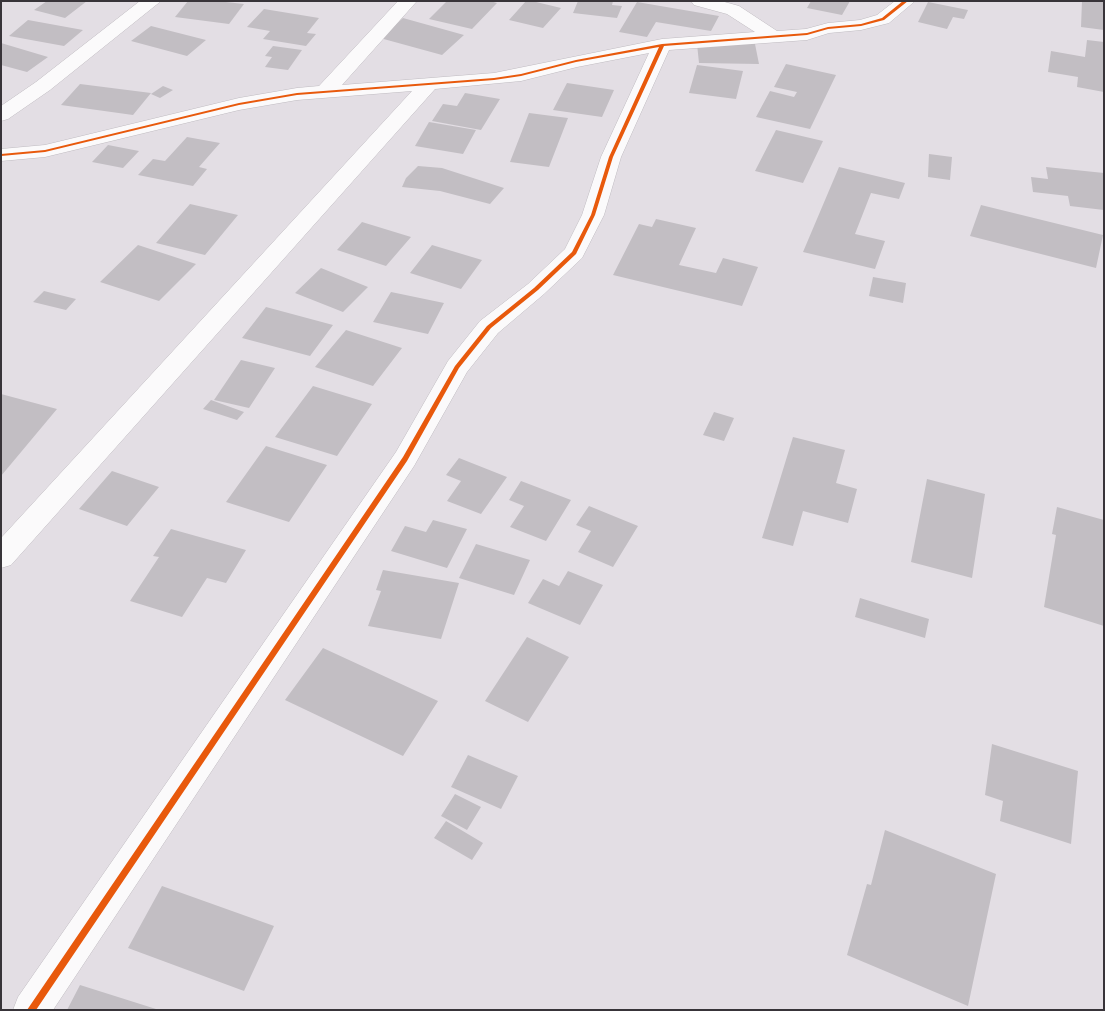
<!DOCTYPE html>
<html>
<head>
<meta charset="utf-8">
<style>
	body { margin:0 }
	#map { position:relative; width:1105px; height:1011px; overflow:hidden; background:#e3dee4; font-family:"Nunito Sans",sans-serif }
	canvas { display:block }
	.frame { position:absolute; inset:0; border:2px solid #383439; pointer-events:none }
</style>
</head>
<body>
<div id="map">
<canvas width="1105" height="1011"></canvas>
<div class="frame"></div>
</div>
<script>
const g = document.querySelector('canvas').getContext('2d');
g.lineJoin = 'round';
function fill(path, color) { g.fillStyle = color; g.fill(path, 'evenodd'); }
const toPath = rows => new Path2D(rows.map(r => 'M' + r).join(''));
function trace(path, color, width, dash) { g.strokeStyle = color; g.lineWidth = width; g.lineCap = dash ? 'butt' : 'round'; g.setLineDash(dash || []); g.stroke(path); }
fill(toPath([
	[47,1,87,1,65,18,34,10],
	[188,1,217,1,244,4,229,24,175,17],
	[447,1,490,1,497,3,472,29,429,19],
	[526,1,532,1,561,8,543,28,509,20],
	[578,1,613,1,612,5,622,6,617,18,573,13],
	[811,1,850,1,842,15,807,8],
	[1082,1,1104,1,1104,30,1081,27],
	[637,2,719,16,711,31,656,22,647,37,619,32],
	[928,2,968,10,964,19,953,17,947,29,918,22],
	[264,9,319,18,307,33,316,34,306,46,263,39,270,31,247,27],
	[403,18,464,35,442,55,380,38],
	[28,20,83,30,64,46,9,36],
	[151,26,206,40,187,56,131,41],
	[1087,40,1104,42,1104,92,1077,87,1078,77,1048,72,1051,51,1085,57],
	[1,43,48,57,27,72,1,65],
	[697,44,755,44,759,64,699,63],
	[273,46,302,50,288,70,265,67,272,57,265,56],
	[786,64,836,75,810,129,756,117,770,91,794,97,797,92,774,87],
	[697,65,743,71,736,99,689,93],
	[567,83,614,90,602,117,553,110],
	[80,84,151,93,133,115,61,105],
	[163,86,173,90,160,98,151,94],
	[465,93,500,99,481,130,432,121,443,104,457,106],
	[529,113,568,118,549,167,510,162],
	[429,122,476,130,463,154,415,146],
	[776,130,823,141,803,183,755,171],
	[187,137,220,143,199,167,207,169,193,186,138,175,153,159,165,161],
	[108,145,139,151,123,168,92,162],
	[929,154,952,157,950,180,928,177],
	[418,166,442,168,504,188,490,204,440,191,402,187,406,178],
	[839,167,905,183,899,199,871,193,855,234,885,241,875,269,803,252],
	[1046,167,1104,173,1104,210,1070,206,1068,196,1033,192,1031,177,1048,179],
	[190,204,238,215,205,255,156,243],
	[981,205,1103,235,1096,268,970,236],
	[656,219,696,228,679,265,716,273,723,258,758,267,742,306,613,275,639,224,652,227],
	[362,222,411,237,386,266,337,250],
	[138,245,196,264,159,301,100,282],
	[432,245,482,260,461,289,410,273],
	[321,268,368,287,343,312,295,293],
	[873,277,906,283,903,303,869,296],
	[44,291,76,299,66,310,33,302],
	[391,292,444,303,428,334,373,322],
	[266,307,333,325,310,356,242,338],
	[346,330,402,348,373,386,315,367],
	[241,360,275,368,249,408,214,400],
	[313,386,372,404,337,456,275,437],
	[1,394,57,409,1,476],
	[211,400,244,412,237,420,203,409],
	[714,412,734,418,724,441,703,435],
	[793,437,845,450,836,483,857,489,848,523,803,511,793,546,762,538],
	[266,446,327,465,289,522,226,502],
	[459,458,507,477,481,514,447,501,461,481,446,475],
	[112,471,159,487,127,526,79,509],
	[927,479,985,494,972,578,911,562],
	[521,481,571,500,546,541,510,527,524,506,509,500],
	[589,506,638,526,613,567,578,552,591,531,576,525],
	[1057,507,1104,520,1104,626,1044,607,1056,535,1052,534],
	[433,520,467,529,447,568,391,551,405,526,426,532],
	[171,529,246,550,226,583,207,578,182,617,130,601,159,557,153,556],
	[476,544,530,560,514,595,459,578],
	[383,570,459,583,441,639,368,626,381,591,376,590],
	[568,571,603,585,580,625,528,603,543,579,559,586],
	[860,598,929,619,925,638,855,617],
	[527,637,569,657,528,722,485,701],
	[323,648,438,701,403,756,285,700],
	[992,744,1078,771,1071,844,1000,821,1003,801,985,795],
	[468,755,518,776,501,809,451,787],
	[455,794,481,807,467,830,441,816],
	[446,821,483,843,472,860,434,838],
	[885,830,996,874,968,1006,847,955,867,884,871,885],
	[162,886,274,926,244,991,128,948],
	[80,985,156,1009,156,1010,67,1010]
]), '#c2bec3');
const minor = toPath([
	[140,1,161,1,50,90,8,119,1,121,1,106,36,82,140,1],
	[398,1,417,1,342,85,494,73,662,39,755,32,727,14,694,5,691,1,721,1,739,6,777,31,806,29,828,23,860,20,877,15,895,1,915,1,889,23,861,30,829,33,807,40,669,50,621,157,604,215,582,258,544,294,498,333,467,372,414,466,53,1010,13,1010,18,997,396,452,448,361,480,321,528,284,565,249,582,215,601,157,649,53,577,67,521,81,435,89,11,565,1,568,1,538,412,91,297,100,239,110,45,157,1,161,1,149,45,145,239,98,297,88,319,86,398,1]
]);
trace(minor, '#bfbbc0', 1);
fill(minor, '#fbfafb');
fill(toPath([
	[903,1,908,1,884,20,861,26,828,29,807,35,664,46,613,157,595,215,576,254,538,290,491,328,459,368,407,461,36,1010,27,1010,403,457,455,366,487,326,534,288,572,252,591,215,609,157,659,47,576,62,521,76,494,80,297,95,239,105,45,152,1,156,1,154,45,150,239,103,297,93,494,78,521,74,576,60,662,44,807,33,828,27,861,24,882,18,903,1]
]), '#e8590c');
</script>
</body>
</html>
